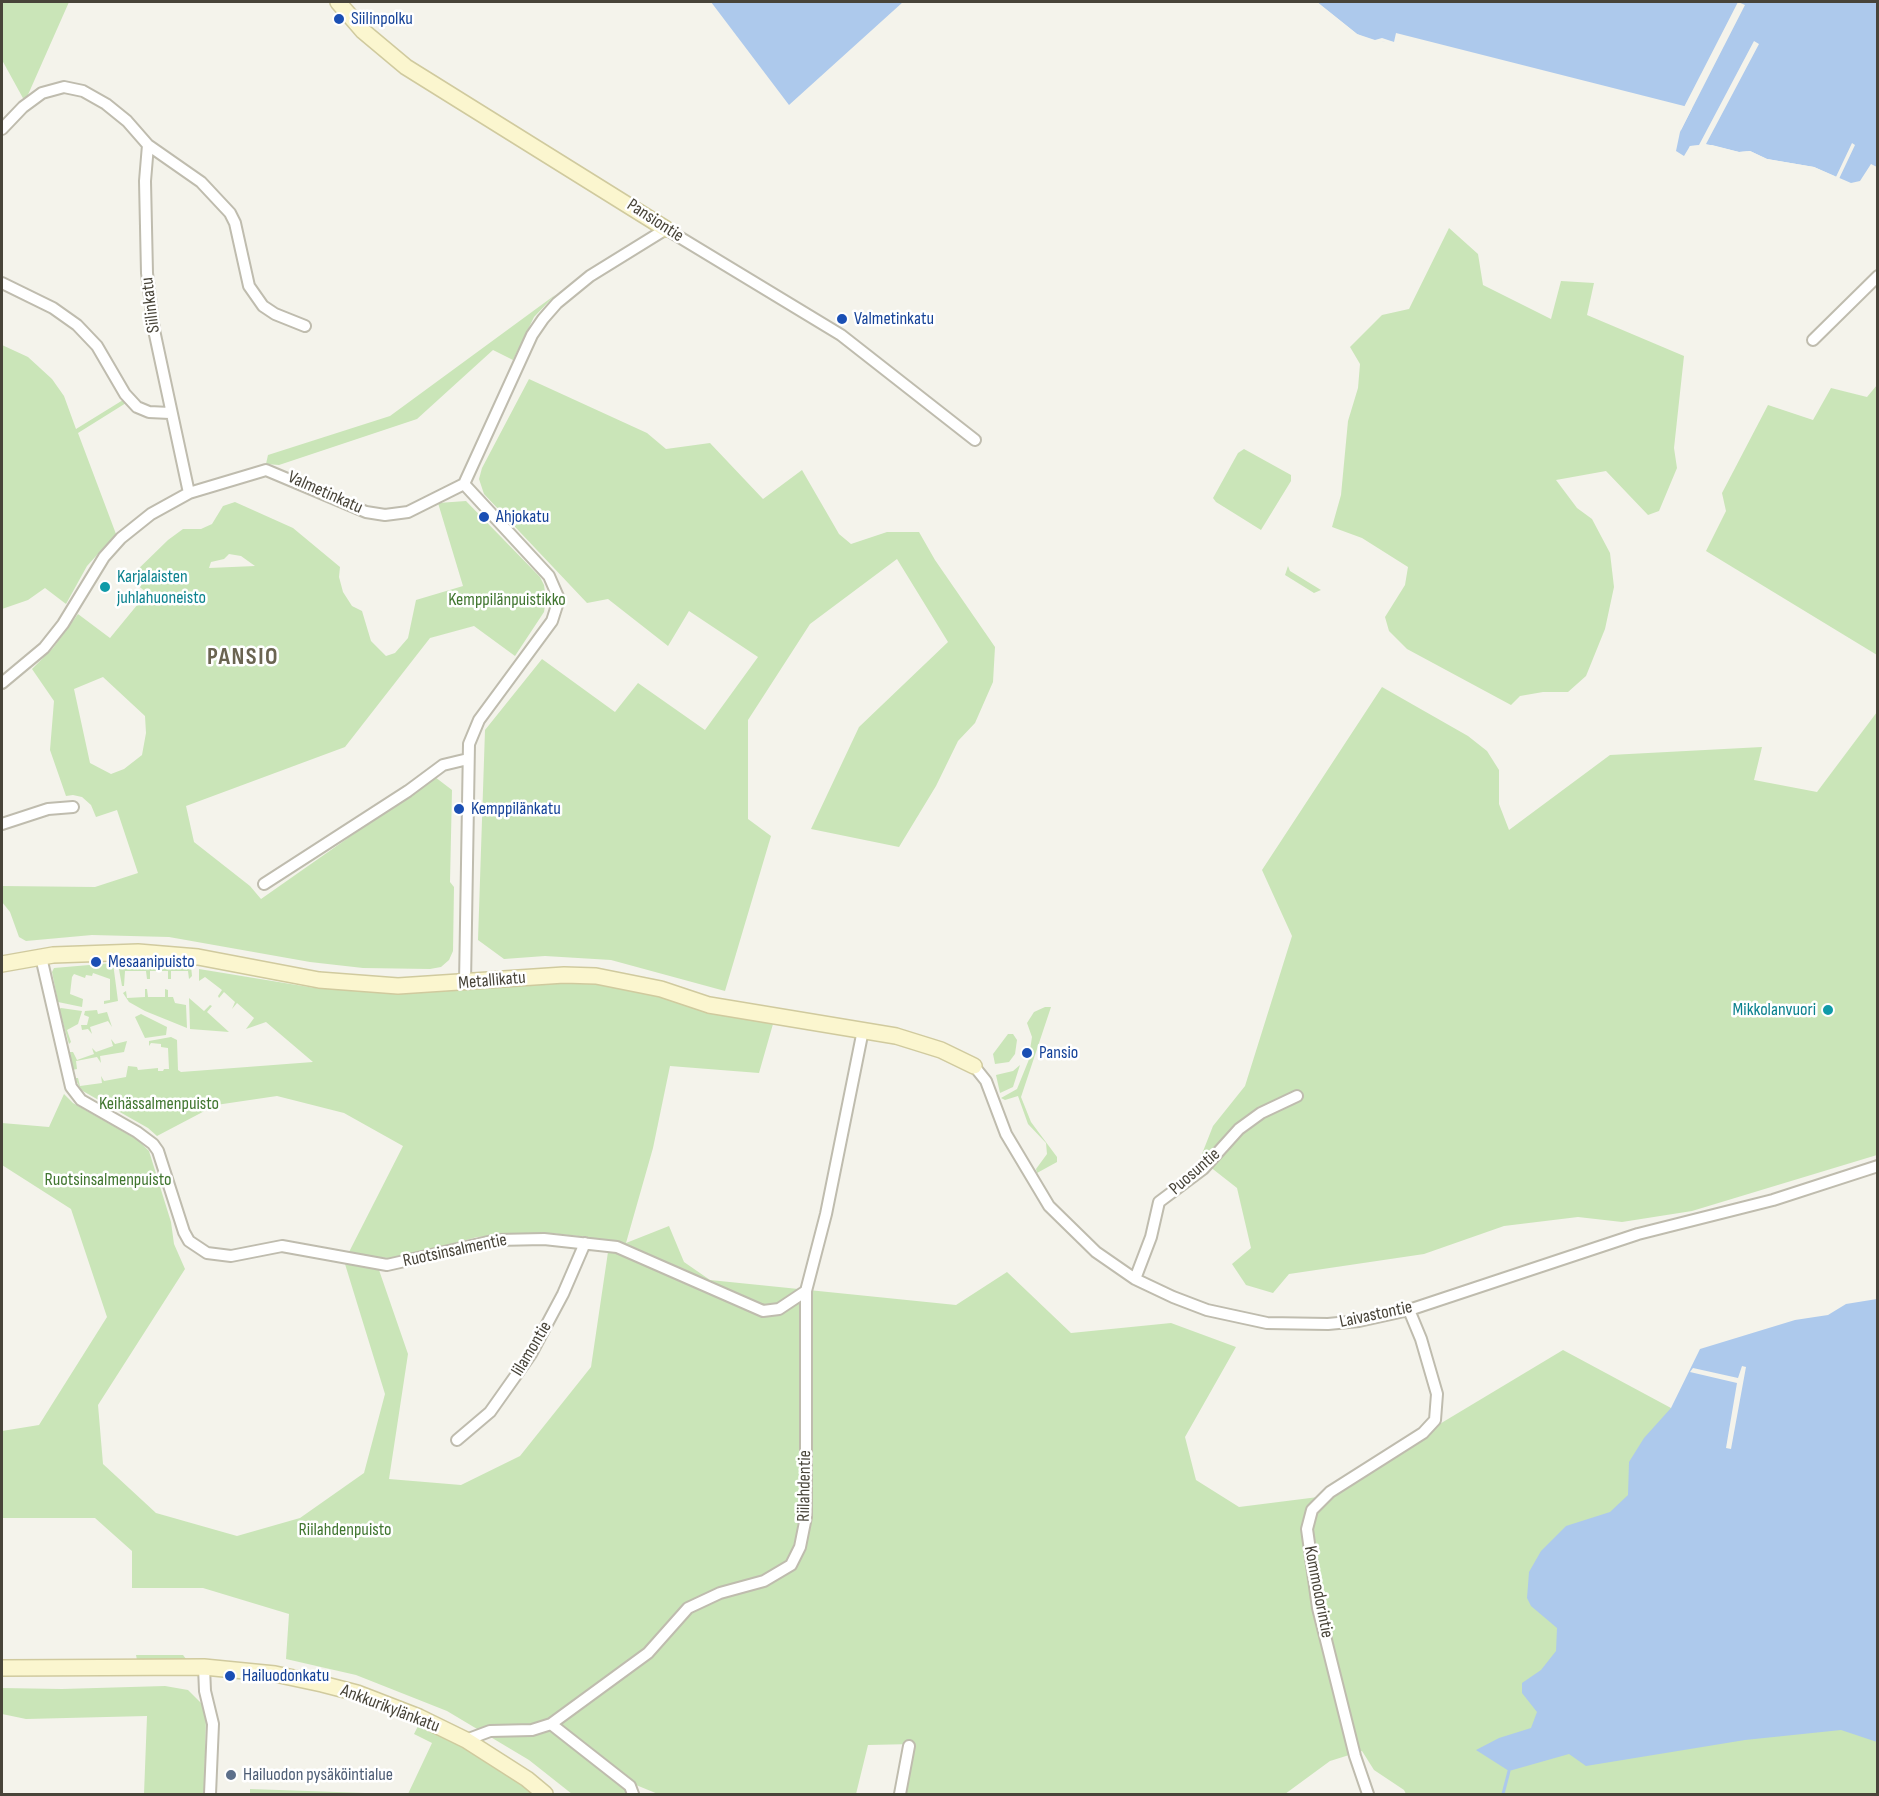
<!DOCTYPE html>
<html>
<head>
<meta charset="utf-8">
<style>
	body { margin:0 }
	#map { position:relative; width:1879px; height:1796px; overflow:hidden; background:#f4f3eb; font-family:"Sofia Sans Condensed",sans-serif }
	canvas { display:block }
	.frame { position:absolute; inset:0; border:3px solid #484439; pointer-events:none }
</style>
</head>
<body>
<div id="map">
<canvas width="1879" height="1796"></canvas>
<div class="frame"></div>
</div>
<script>
const g = document.querySelector('canvas').getContext('2d');
g.lineJoin = 'round';
function fill(path, color) { g.fillStyle = color; g.fill(path, 'evenodd'); }
const toPath = rows => new Path2D(rows.map(r => 'M' + r).join(''));
function trace(path, color, width, dash) { g.strokeStyle = color; g.lineWidth = width; g.lineCap = dash ? 'butt' : 'round'; g.setLineDash(dash || []); g.stroke(path); }
function drawText(font, color, halo, rows, align = 'center') {
  g.font = font + ' "Sofia Sans Condensed",sans-serif'; g.lineWidth = 5; g.setLineDash([]); g.textBaseline = 'middle'; g.strokeStyle = halo; g.fillStyle = color; for (const [text, x, y, turn = 0] of rows) {
    g.save(); g.translate(x, y); g.rotate((+turn || 0) * Math.PI / 180); g.textAlign = isNaN(turn) ? turn : align; if (halo) g.strokeText(text, 0, 0); g.fillText(text, 0, 0); g.restore();
  }
}
fill(toPath([
	[2,2,69,2,27,97,24,100,2,60],
	[1449,228,1478,254,1483,285,1551,319,1561,281,1594,283,1587,315,1684,356,1674,448,1677,468,1659,511,1648,515,1606,471,1556,480,1577,508,1592,519,1610,553,1614,587,1605,629,1586,676,1568,692,1543,692,1520,696,1511,705,1407,649,1389,631,1385,617,1405,585,1408,567,1362,538,1332,527,1341,495,1348,421,1358,388,1360,364,1350,347,1382,315,1409,309],
	[555,295,534,317,513,360,493,350,417,419,279,465,266,464,268,455,390,416],
	[2,345,28,357,52,379,64,396,76,429,123,400,126,403,78,433,116,534,87,566,66,604,45,588,28,600,2,609],
	[529,379,647,433,666,449,710,443,763,499,802,470,839,534,851,544,887,532,919,532,935,560,995,647,993,682,975,723,958,741,936,786,899,847,811,829,859,727,948,642,897,559,810,624,748,720,748,819,771,836,725,991,611,960,545,956,504,959,478,940,485,730,542,659,615,712,638,683,705,730,758,657,689,611,668,646,608,599,587,603,484,494,479,479,482,468],
	[1877,385,1877,655,1706,551,1726,511,1722,493,1768,405,1813,420,1831,388,1867,397],
	[1244,449,1291,475,1291,481,1261,530,1216,502,1213,498,1238,453],
	[466,501,540,577,544,585,546,599,544,612,515,656,474,626,430,638,345,747,186,806,194,842,250,886,261,899,435,777,452,790,450,882,454,887,453,951,449,960,441,967,430,969,363,968,310,962,169,937,92,935,26,941,19,937,10,912,2,902,2,886,95,887,138,873,117,810,96,817,91,805,82,797,73,795,66,796,50,750,54,701,32,669,53,648,78,614,110,638,147,593,129,578,168,540,183,529,201,529,212,524,223,506,235,502,293,528,340,567,339,577,343,592,352,606,362,611,371,641,386,656,395,653,408,638,416,600,463,586,438,503],
	[229,554,241,556,255,566,209,568,211,562,224,559],
	[103,677,145,716,146,733,142,755,124,769,111,774,90,763,74,689],
	[1288,566,1290,571,1321,590,1314,593,1285,575],
	[1382,687,1468,736,1487,751,1499,770,1499,804,1509,830,1610,755,1762,747,1754,780,1817,792,1877,712,1877,1155,1692,1211,1622,1222,1578,1217,1504,1226,1424,1254,1289,1274,1273,1293,1246,1285,1232,1264,1251,1248,1237,1188,1200,1159,1213,1126,1245,1086,1292,936,1262,870],
	[117,958,188,962,191,966,192,976,189,979,188,971,171,971,171,979,168,979,168,971,150,971,150,979,147,979,146,971,125,971,124,986,122,986],
	[113,963,118,1001,104,1004,104,1001,110,1000,110,979,93,973,92,976,86,975,85,978,74,974,72,977,70,994,83,999,82,1007,58,1002,52,972,54,968],
	[199,969,315,988,397,993,513,984,592,981,612,988,630,987,711,1011,773,1024,759,1073,670,1066,653,1148,626,1243,669,1226,684,1262,710,1280,956,1305,1007,1272,1071,1333,1171,1323,1236,1347,1185,1437,1196,1480,1239,1507,1334,1495,1443,1422,1563,1350,1671,1408,1877,1550,1877,1794,1406,1794,1404,1790,1374,1770,1362,1751,1330,1761,1285,1794,905,1794,914,1744,868,1745,856,1794,658,1794,636,1785,632,1794,572,1794,529,1760,447,1711,356,1675,286,1659,289,1614,203,1588,132,1588,132,1551,95,1518,2,1518,2,1431,39,1425,107,1317,71,1209,2,1165,2,1123,49,1127,64,1094,73,1103,138,1140,149,1151,171,1222,174,1244,185,1269,98,1405,103,1464,156,1513,237,1536,300,1518,364,1473,385,1394,345,1264,379,1270,408,1354,389,1479,461,1485,520,1456,591,1367,608,1252,620,1245,588,1237,549,1233,477,1237,398,1259,348,1254,403,1146,344,1113,277,1096,216,1105,157,1136,148,1128,81,1090,75,1078,78,1078,80,1086,102,1083,101,1076,104,1081,126,1077,128,1066,137,1067,138,1070,158,1068,158,1071,163,1071,164,1069,169,1069,168,1048,161,1047,161,1044,151,1043,149,1046,149,1041,171,1037,177,1040,178,1070,181,1072,313,1062,266,1022,246,1029,254,1018,237,1003,232,1009,235,1002,224,992,219,998,218,996,222,990,205,977,199,981],
	[145,989,147,989,148,997,165,997,165,989,168,990,168,997,173,997,175,1003,186,1005,187,1028,145,1011,129,1002,123,993,126,991,127,998,145,997],
	[189,998,204,1011,210,1005,212,1006,207,1012,229,1032,190,1029],
	[1045,1007,1051,1007,1021,1097,1031,1122,1057,1157,1057,1162,1037,1173,1036,1169,1047,1154,1046,1143,1028,1124,1018,1096,1005,1100,1001,1098,1017,1089,1032,1052,1030,1050,1032,1037,1027,1023,1034,1012],
	[61,1008,82,1011,78,1024,67,1030,71,1042,69,1044,59,1009],
	[97,1010,98,1014,107,1012,112,1027,108,1021,90,1027,92,1034,88,1029,82,1030,81,1025,87,1025,89,1017,84,1015,85,1011],
	[141,1014,167,1027,166,1035,145,1038,135,1017],
	[1008,1034,1013,1034,1017,1040,1015,1054,1009,1062,995,1064,993,1054],
	[111,1039,115,1044,127,1041,124,1052,100,1056,101,1063,97,1057,76,1061,77,1069,72,1070,70,1052,73,1052,77,1060,94,1054,92,1048,96,1052,113,1046],
	[1020,1065,1013,1087,1000,1093,996,1075,1013,1071],
	[136,1655,183,1655,186,1659,163,1659,163,1662,137,1660],
	[165,1686,188,1690,204,1706,206,1719,204,1794,144,1794,147,1716,26,1719,2,1714,2,1688,62,1689],
	[419,1724,448,1737,516,1779,534,1794,408,1794,432,1743,414,1734],
	[250,1789,394,1794,250,1794]
]), '#cae5b8');
fill(toPath([
	[711,2,903,2,789,105],
	[1317,2,1877,2,1877,167,1871,164,1860,181,1851,183,1814,167,1767,159,1750,151,1739,152,1712,145,1690,146,1684,156,1676,151,1680,132,1692,108,1396,33,1394,42,1369,40,1357,34],
	[1877,1299,1877,1742,1841,1730,1745,1740,1586,1766,1569,1754,1509,1771,1476,1750,1499,1738,1531,1728,1537,1712,1522,1693,1522,1683,1541,1670,1556,1651,1557,1628,1531,1606,1527,1598,1529,1572,1541,1551,1566,1526,1610,1512,1628,1495,1629,1462,1644,1438,1671,1408,1700,1349,1795,1320,1828,1315,1846,1304]
]), '#adc9ec');
fill(toPath([
	[1314,2,1317,2,1357,34,1375,40,1382,38,1394,42,1394,45,1382,41,1368,42,1356,37],
	[1738,2,1745,5,1681,130,1678,128,1688,110,1683,109],
	[1754,41,1759,44,1706,144,1739,152,1750,151,1767,159,1814,167,1834,176,1835,179,1852,143,1855,145,1838,181,1813,170,1766,162,1750,154,1739,155,1708,147,1692,149,1690,154,1687,154,1690,146,1699,145],
	[1742,1366,1746,1367,1731,1449,1726,1448,1737,1383,1690,1372,1693,1368,1738,1378]
]), '#f4f3eb');
trace(toPath([
	[1503,1794,1509,1771]
]), '#adc9ec', 3);
const street = toPath([
	[2,129,23,107,42,93,64,87,83,91,106,104,127,121,148,145,145,181,147,273,154,330,189,493],
	[148,145,201,182,230,213,235,223,249,286,263,306,275,314,305,326],
	[2,283,53,308,77,325,97,346,125,394,137,407,149,412,170,413],
	[1813,340,1878,276],
	[464,484,549,576,559,599,552,621,479,720,469,744,465,983],
	[2,683,44,648,63,624,104,557,121,538,151,514,189,493,266,470,366,512,385,515,408,512,464,484,532,335,543,319,557,303,590,276,666,229,841,335,975,440],
	[2,824,48,809,73,807],
	[264,884,408,791,443,765,468,759],
	[41,957,71,1087,81,1100,137,1132,153,1144,158,1151,184,1232,189,1241,207,1253,231,1256,282,1246,387,1265,497,1240,544,1239,617,1247,763,1311,779,1309,806,1291],
	[974,1066,986,1081,1006,1134,1049,1206,1096,1252,1135,1279,1173,1297,1207,1310,1267,1323,1328,1324,1359,1321,1409,1310,1638,1234,1773,1200,1878,1166],
	[1135,1279,1151,1237,1159,1202,1203,1169,1239,1129,1261,1113,1297,1096],
	[457,1440,490,1412,531,1354,563,1294,585,1243],
	[204,1667,205,1691,213,1724,210,1794],
	[551,1724,630,1786,633,1794],
	[466,1740,490,1731,532,1730,551,1724,648,1653,688,1608,720,1593,764,1581,791,1565,800,1547,806,1517,806,1291,826,1214,863,1030],
	[900,1794,909,1746],
	[1368,1794,1355,1756,1318,1608,1307,1529,1312,1510,1330,1492,1423,1433,1435,1420,1437,1394,1421,1339,1409,1310]
]);
const secondary = toPath([
	[338,2,363,31,406,67,666,229],
	[2,964,53,955,138,952,198,957,319,980,398,986,564,975,596,976,661,989,709,1005,896,1036,941,1050,974,1066],
	[2,1668,204,1667,275,1674,322,1684,357,1693,419,1717,466,1740,527,1779,545,1794]
]);
trace(street, '#bfbcae', 14);
trace(secondary, '#d0ca9e', 18);
trace(street, '#fff', 10);
trace(secondary, '#fbf6cf', 15);
for (const [x, y, r, color] of [
	[339,19,6,"#1a4fb4"],
	[842,319,6,"#1a4fb4"],
	[484,517,6,"#1a4fb4"],
	[105,587,6,"#0f9aa8"],
	[459,809,6,"#1a4fb4"],
	[96,962,6,"#1a4fb4"],
	[1828,1010,6,"#0f9aa8"],
	[1027,1053,6,"#1a4fb4"],
	[230,1676,6,"#1a4fb4"],
	[231,1775,6,"#5c6f8a"]
]) { const dot = new Path2D(); dot.arc(x, y, r, 0, 2 * Math.PI); g.fillStyle = color; g.fill(dot); trace(dot, '#fff', 2); }
drawText('18px', '#164399', '#fff', [
	["Siilinpolku",351,19],
	["Valmetinkatu",854,319],
	["Ahjokatu",496,517],
	["Kemppilänkatu",471,809],
	["Mesaanipuisto",108,962],
	["Pansio",1039,1053],
	["Hailuodonkatu",242,1676]
], 'left');
drawText('18px', '#484439', '#fff', [
	["Pansiontie",655,221,33],
	["Siilinkatu",151,305,-97],
	["Valmetinkatu",325,493,24],
	["Metallikatu",492,981,-5],
	["Puosuntie",1195,1172,-41],
	["Ruotsinsalmentie",455,1251,-12],
	["Laivastontie",1376,1315,-12],
	["Iilamontie",532,1349,-59],
	["Riilahdentie",805,1486,-89],
	["Kommodorintie",1318,1592,79],
	["Ankkurikylänkatu",390,1709,21]
]);
drawText('18px', '#0d838f', '#fff', [
	["Karjalaisten",117,577],
	["juhlahuoneisto",117,598],
	["Mikkolanvuori",1816,1010,"right"]
], 'left');
drawText('18px', '#417630', '#fff', [
	["Kemppilänpuistikko",507,600],
	["Keihässalmenpuisto",159,1104],
	["Ruotsinsalmenpuisto",108,1180],
	["Riilahdenpuisto",345,1530]
]);
drawText('18px', '#4e5e75', '#fff', [
	["Hailuodon pysäköintialue",243,1775]
], 'left');
g.letterSpacing = '1.5px';
drawText('bold 24px', '#6a6451', '#fff', [
	["PANSIO",243,658]
]);
g.letterSpacing = '0px';
</script>
</body>
</html>
